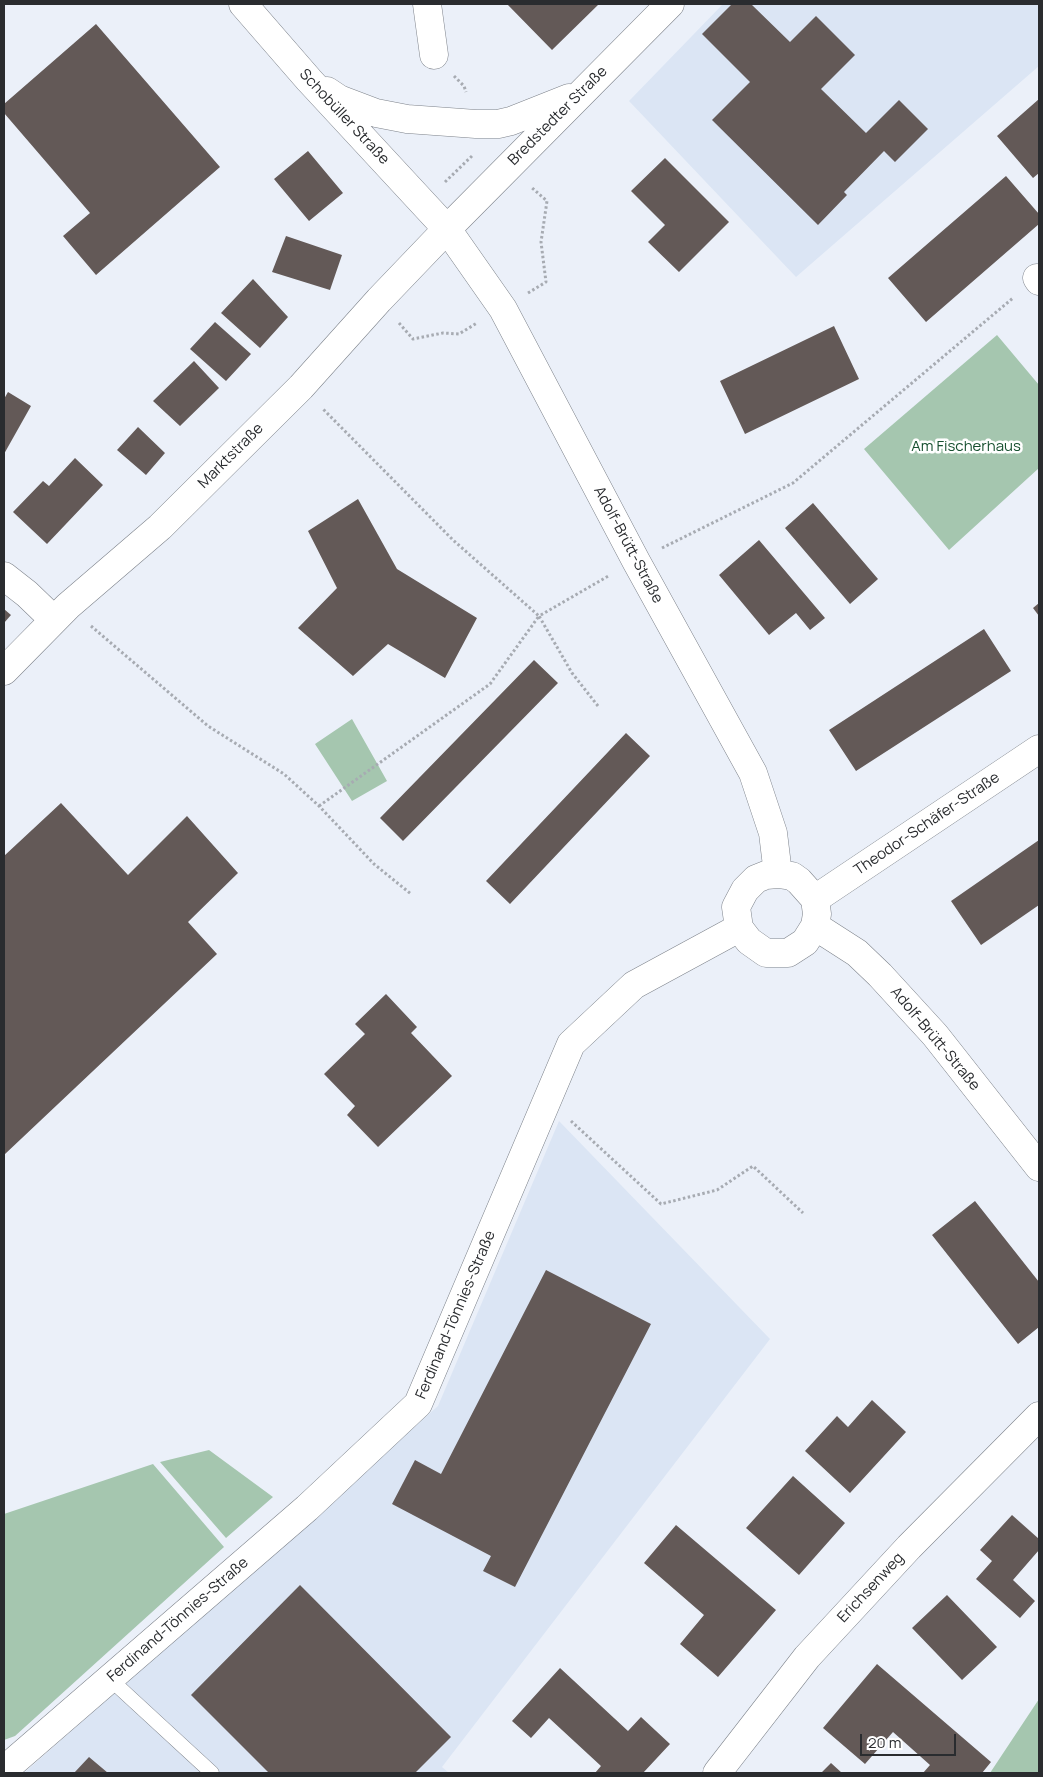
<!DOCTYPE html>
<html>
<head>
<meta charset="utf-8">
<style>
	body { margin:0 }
	#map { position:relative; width:1043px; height:1777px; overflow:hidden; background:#ebf0f9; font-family:Manrope,sans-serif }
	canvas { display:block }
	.frame { position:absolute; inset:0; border:5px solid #2a2c2f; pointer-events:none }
	.scale { position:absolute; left:860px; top:1734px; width:96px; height:22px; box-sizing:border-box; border:2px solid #2a2c2f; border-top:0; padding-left:6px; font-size:15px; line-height:18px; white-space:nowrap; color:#2a2c2f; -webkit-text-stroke:4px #fff; paint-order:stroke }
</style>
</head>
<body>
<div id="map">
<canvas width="1043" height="1777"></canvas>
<div class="frame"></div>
<div class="scale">20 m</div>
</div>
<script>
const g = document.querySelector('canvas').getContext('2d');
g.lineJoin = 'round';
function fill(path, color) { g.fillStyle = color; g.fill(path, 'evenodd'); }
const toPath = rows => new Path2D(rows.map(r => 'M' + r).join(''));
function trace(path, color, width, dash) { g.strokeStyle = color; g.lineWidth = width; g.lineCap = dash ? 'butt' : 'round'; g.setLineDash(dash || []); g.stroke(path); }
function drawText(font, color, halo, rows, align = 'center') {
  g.font = font + ' Manrope,sans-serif'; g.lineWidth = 5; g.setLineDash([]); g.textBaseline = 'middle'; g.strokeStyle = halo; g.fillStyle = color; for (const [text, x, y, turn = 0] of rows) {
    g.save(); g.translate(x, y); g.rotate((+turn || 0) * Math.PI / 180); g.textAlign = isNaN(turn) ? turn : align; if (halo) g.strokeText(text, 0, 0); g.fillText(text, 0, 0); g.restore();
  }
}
fill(toPath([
	[723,4,1039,4,1039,66,796,277,629,101],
	[559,1121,770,1339,442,1767,449,1773,24,1773,438,1406]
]), '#dbe5f4');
fill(toPath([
	[997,335,1039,385,1039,468,949,550,864,449],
	[352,719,387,781,352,801,315,744],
	[209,1450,273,1497,226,1538,160,1462],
	[153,1464,224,1547,15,1736,4,1740,4,1514],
	[1039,1699,1039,1773,990,1773]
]), '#a5c6af');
fill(toPath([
	[507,4,599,4,552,50],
	[732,4,751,4,790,42,816,16,855,55,821,89,866,133,899,100,928,129,895,162,884,151,844,192,847,195,818,225,712,120,750,82,702,34],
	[96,24,220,167,96,275,63,236,90,213,4,113,4,104],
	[1039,99,1039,173,1033,178,997,136],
	[308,151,343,193,309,221,274,179],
	[665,158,729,222,679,272,648,242,665,225,631,191],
	[1006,176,1039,214,1039,224,926,322,888,278],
	[286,236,342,255,330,290,272,272],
	[253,279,288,317,260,348,221,313],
	[215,322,251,354,226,381,190,349],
	[834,326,859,379,745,434,720,381],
	[194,361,219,388,180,426,153,401],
	[8,392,31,406,4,454,4,399],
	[138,427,165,453,146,475,117,450],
	[75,458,103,485,47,544,13,512,43,481,49,486],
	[358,499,397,569,477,618,445,678,388,644,353,676,298,628,337,588,308,531],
	[813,503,878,579,850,604,785,528],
	[759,540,825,618,810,630,796,613,769,635,719,575],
	[1039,603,1039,616,1033,608],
	[4,609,11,615,4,623],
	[984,629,1011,671,856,771,829,730],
	[534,660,558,683,403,841,380,818],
	[626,733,650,756,510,904,486,881],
	[61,803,128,875,187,816,238,873,188,922,217,954,4,1155,4,856],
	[1039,840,1039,905,981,945,951,901],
	[386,994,417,1027,411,1033,452,1076,378,1147,347,1115,355,1106,324,1074,365,1034,355,1024],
	[975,1201,1039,1282,1039,1327,1018,1344,932,1235],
	[546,1270,651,1324,515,1587,483,1571,491,1556,392,1504,415,1460,441,1474],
	[872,1400,906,1432,850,1493,805,1451,837,1416,848,1427],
	[793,1476,845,1523,799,1575,746,1528],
	[1012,1515,1039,1539,1039,1550,1013,1580,1035,1601,1020,1618,976,1579,992,1561,980,1550],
	[676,1525,776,1610,718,1677,680,1644,704,1615,644,1563],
	[300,1585,451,1737,415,1773,269,1773,191,1695],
	[947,1595,997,1647,962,1680,912,1628],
	[877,1664,991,1762,982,1773,923,1773,930,1765,893,1732,865,1764,823,1728],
	[560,1668,628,1731,641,1717,670,1744,643,1773,595,1773,601,1766,549,1718,531,1738,512,1721],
	[89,1757,108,1773,74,1773],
	[831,1763,842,1773,821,1773]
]), '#635957');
const lane = toPath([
	[110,1679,212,1773]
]);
const street = toPath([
	[427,4,434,55],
	[1037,278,1039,281],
	[4,576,27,594,54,620],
	[4,671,68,606,160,527,301,387,379,300,447,229],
	[815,899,1039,749],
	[4,1770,307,1508,418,1404,571,1044,634,985,739,928],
	[717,1773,807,1657,909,1547,1039,1416]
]);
const secondary = toPath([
	[243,4,309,80,447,229,503,309,636,561,753,773,773,833,778,874],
	[327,91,339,99,376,113,407,119,476,124,498,124,511,121,569,98],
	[447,229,670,4],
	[778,874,792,876,799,881,815,899,817,914,815,926,805,942,788,953,766,953,749,941,739,928,736,907,745,890,756,879,766,875,778,874],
	[815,926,857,953,880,975,935,1035,1039,1167]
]);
trace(lane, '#7d828a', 15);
trace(street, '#7d828a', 29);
trace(secondary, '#7d828a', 29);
trace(toPath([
	[454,76,464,86,466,92],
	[445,182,473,155],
	[528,293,546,282,541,242,547,201,531,187],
	[399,323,413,339,443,333,459,334,477,323],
	[662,548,793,483,1013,298],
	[91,626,208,726,284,774,319,806,374,864,411,894],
	[598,706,572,673,539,616,610,575],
	[319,806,490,684,539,616,453,540,322,408],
	[571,1121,661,1204,717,1190,753,1166,803,1213]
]), '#a7abb2', 3, [2.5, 2.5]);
trace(lane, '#fff', 14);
trace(street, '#fff', 28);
trace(secondary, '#fff', 28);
drawText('15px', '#2a2c2f', '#fff', [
	["Bredstedter Straße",558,116,-45],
	["Schobüller Straße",344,117,47],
	["Marktstraße",231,456,-45],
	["Adolf-Brütt-Straße",628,545,62],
	["Theodor-Schäfer-Straße",927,824,-34],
	["Adolf-Brütt-Straße",935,1039,50],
	["Ferdinand-Tönnies-Straße",456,1315,-67],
	["Erichsenweg",871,1588,-47],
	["Ferdinand-Tönnies-Straße",178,1620,-41]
]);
drawText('15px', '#175030', '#fff', [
	["Am Fischerhaus",966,447]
]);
</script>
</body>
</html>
